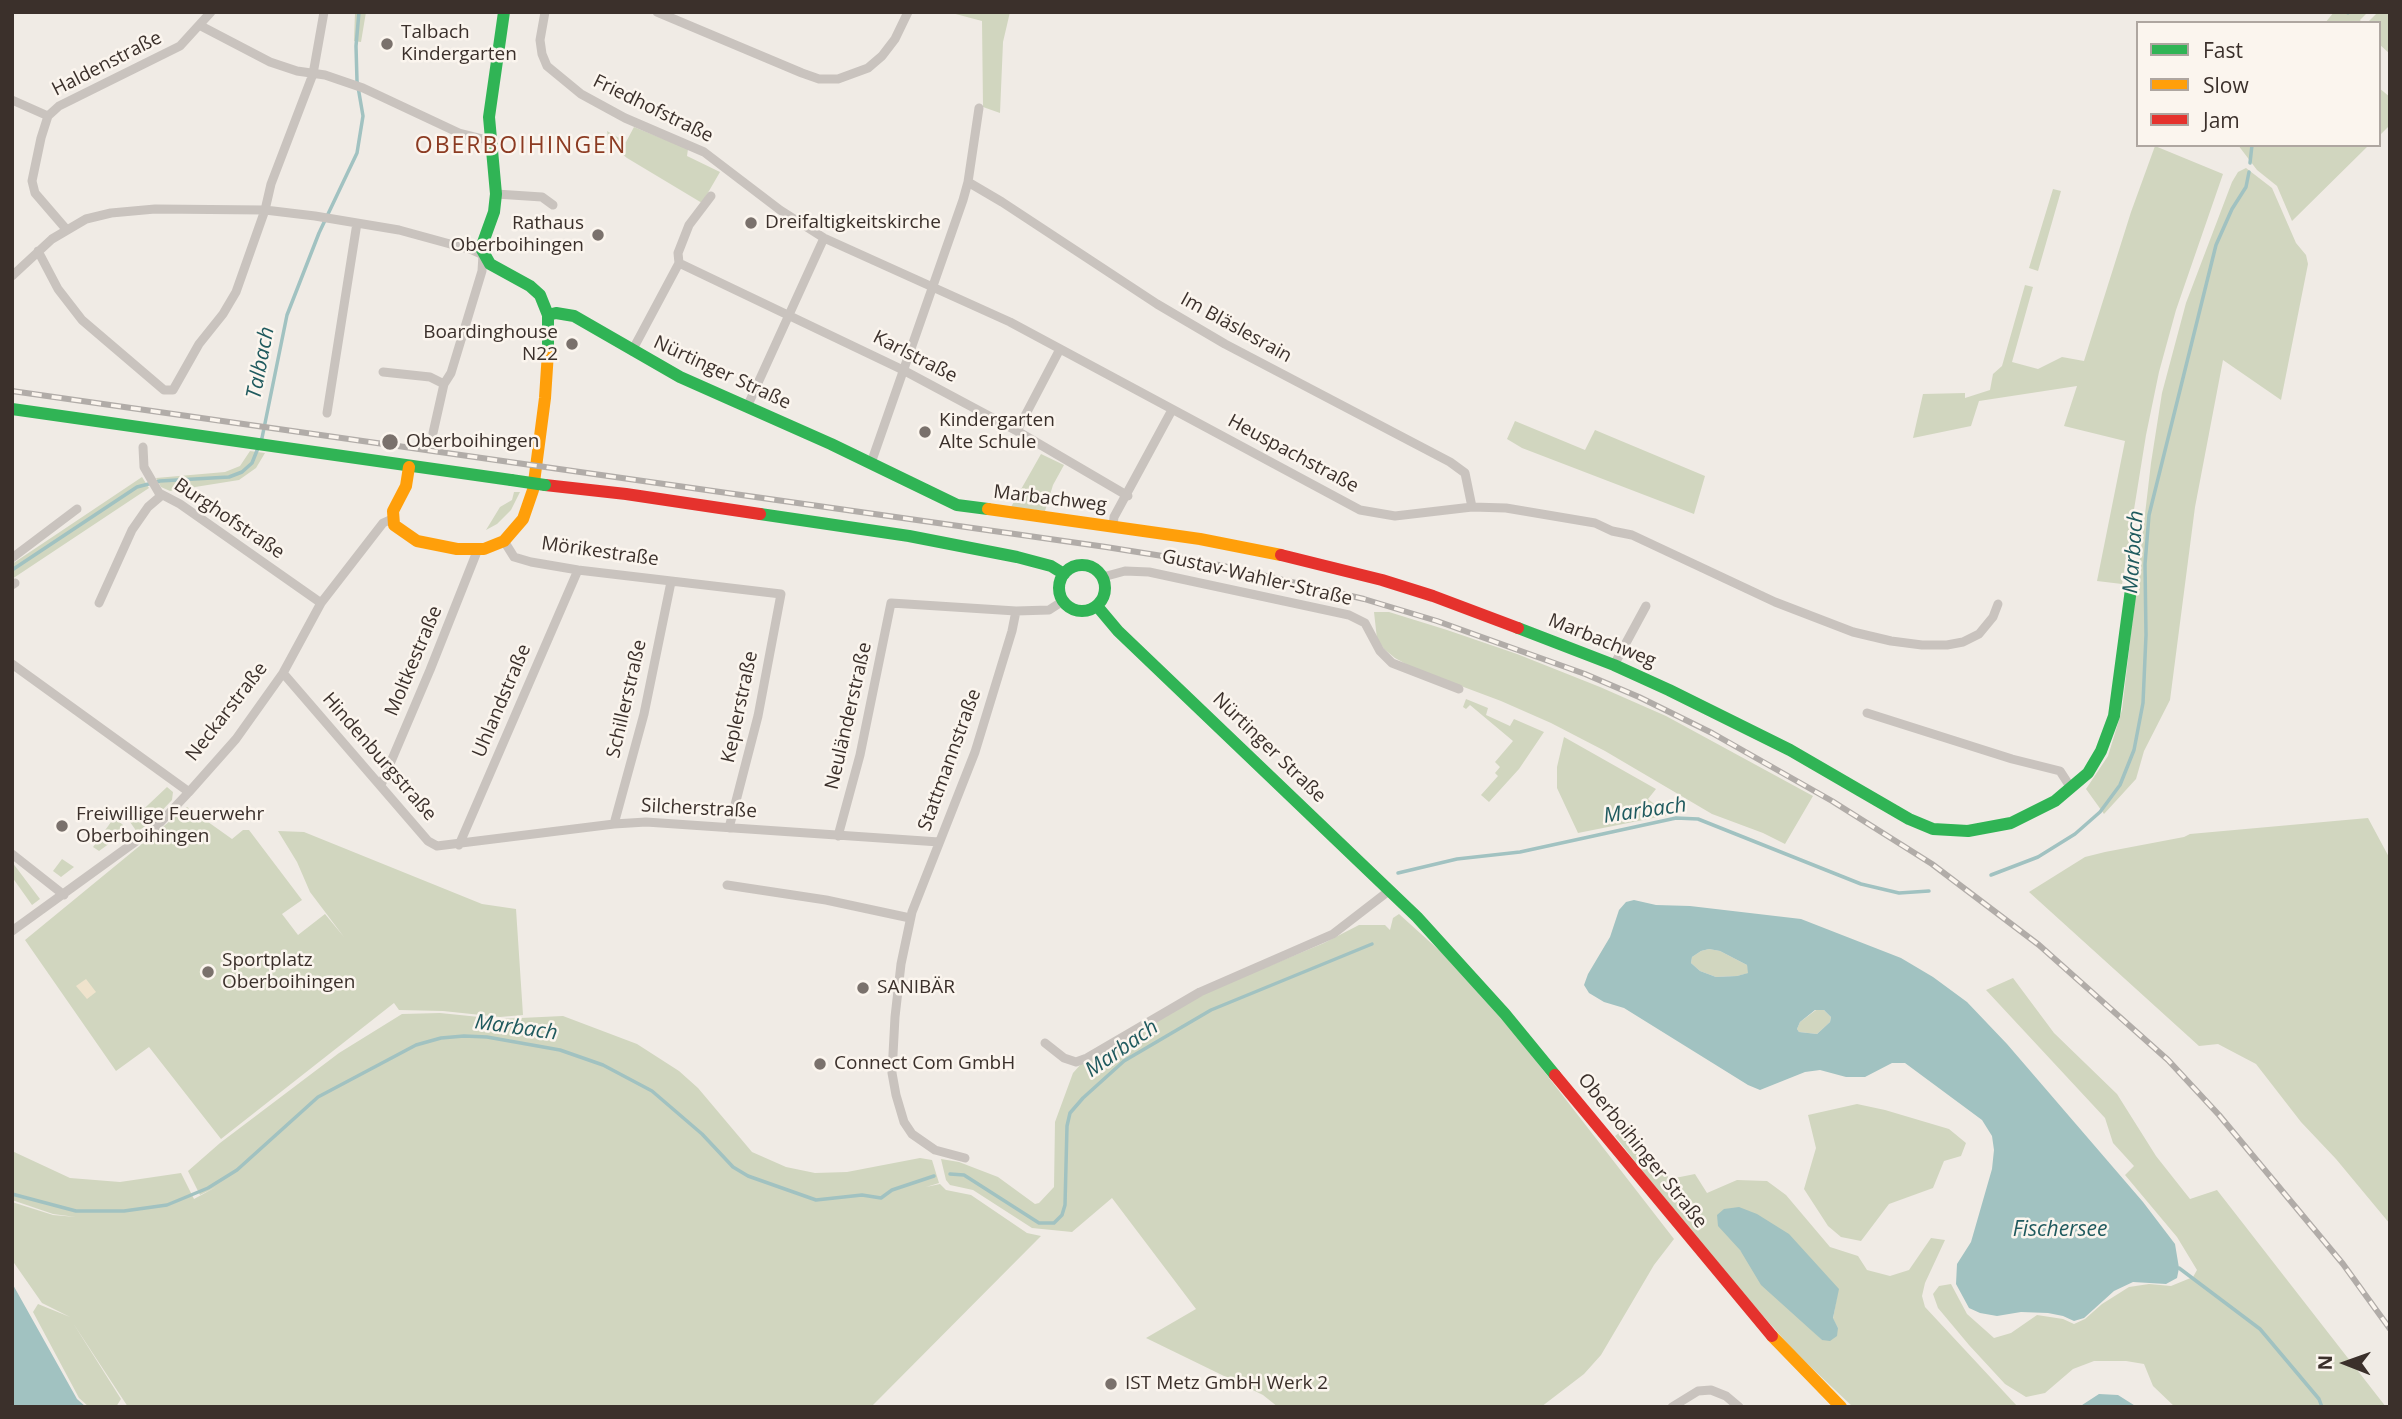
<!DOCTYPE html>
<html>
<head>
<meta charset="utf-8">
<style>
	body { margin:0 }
	#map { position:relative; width:2402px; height:1419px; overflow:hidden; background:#f0ebe5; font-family:"Open Sans",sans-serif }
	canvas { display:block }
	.frame { position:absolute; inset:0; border:14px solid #3b302b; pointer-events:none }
	.legend { position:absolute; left:2136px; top:21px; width:245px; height:126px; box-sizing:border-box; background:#fbf5ee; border:2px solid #aea6a0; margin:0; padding:9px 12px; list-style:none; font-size:21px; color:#3b302b }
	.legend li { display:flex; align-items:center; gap:14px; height:35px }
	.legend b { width:35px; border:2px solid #aea6a0 }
	.north { position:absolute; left:2311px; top:1328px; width:70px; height:70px; -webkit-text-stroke:5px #fbf5ee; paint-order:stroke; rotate:271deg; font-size:19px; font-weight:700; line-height:28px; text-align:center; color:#3b302b }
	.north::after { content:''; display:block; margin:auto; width:24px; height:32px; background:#3b302b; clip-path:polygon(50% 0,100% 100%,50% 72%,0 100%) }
</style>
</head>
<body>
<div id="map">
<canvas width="2402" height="1419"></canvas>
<div class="frame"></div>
<ul class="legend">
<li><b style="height:9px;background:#30b455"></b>Fast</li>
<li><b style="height:9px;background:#ff9f0a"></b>Slow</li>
<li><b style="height:9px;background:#e5322d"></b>Jam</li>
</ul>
<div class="north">N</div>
</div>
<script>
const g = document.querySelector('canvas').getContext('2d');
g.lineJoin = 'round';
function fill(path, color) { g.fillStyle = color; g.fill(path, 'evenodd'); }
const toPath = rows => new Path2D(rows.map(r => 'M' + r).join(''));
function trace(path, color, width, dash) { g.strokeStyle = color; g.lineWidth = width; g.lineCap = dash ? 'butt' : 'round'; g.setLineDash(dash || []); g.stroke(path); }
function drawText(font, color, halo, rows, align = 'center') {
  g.font = font + ' "Open Sans",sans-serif'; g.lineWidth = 5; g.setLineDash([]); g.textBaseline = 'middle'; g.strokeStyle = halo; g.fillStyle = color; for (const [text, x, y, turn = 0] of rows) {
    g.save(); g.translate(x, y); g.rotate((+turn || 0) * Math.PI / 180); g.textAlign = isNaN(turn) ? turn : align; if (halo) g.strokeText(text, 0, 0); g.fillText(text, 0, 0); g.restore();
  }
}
fill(toPath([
	[355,12,366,12,361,42,354,41],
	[948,12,1010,12,1003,42,1000,113,983,107,982,21],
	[2334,12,2368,12,2360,20,2362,23,2325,23],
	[2378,12,2390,14,2390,54,2379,44,2379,23,2367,23],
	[2379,88,2390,97,2390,125,2379,136],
	[634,127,688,149,687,156,720,172,702,203,627,158,609,144,607,131,626,142],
	[2238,145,2369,145,2292,221,2277,186,2257,170],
	[2155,146,2223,174,2176,310,2159,372,2146,435,2122,584,2097,581,2125,441,2064,426,2077,386,1979,401,1971,426,1913,438,1923,394,1965,393,1965,398,1990,390,1993,374,2002,366,2025,285,2033,287,2012,362,2038,369,2062,357,2084,361,2131,212],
	[2246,168,2272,188,2296,243,2306,255,2308,264,2281,400,2223,360,2195,507,2170,700,2144,751,2136,779,2104,814,2086,789,2108,756,2122,710,2151,463,2162,393,2186,303,2232,182,2238,172],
	[2053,189,2061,191,2038,271,2029,268],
	[1515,421,1585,450,1595,430,1705,476,1694,514,1522,448,1507,439],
	[250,451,265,453,256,468,239,480,170,491,161,487,156,478,225,472,240,466],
	[1041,454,1064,465,1053,485,1045,511,1011,507],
	[142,477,149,488,12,579,12,564],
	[514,492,520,492,511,510,497,524,486,530,500,507,512,500],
	[1374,612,1389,612,1447,630,1517,654,1600,687,1666,716,1813,796,1785,844,1763,833,1712,814,1605,751,1551,723,1501,701,1413,668,1395,658,1384,649,1377,639],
	[1466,699,1488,708,1486,715,1510,726,1514,719,1544,732,1519,769,1489,802,1481,795,1498,776,1495,773,1500,767,1495,762,1513,741,1470,705,1466,709,1463,707],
	[1564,737,1656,789,1648,799,1668,815,1578,833,1557,788,1557,767],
	[167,787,173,792,172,800,152,821,137,832,130,822],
	[187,807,232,839,243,830,249,830,302,900,282,914,298,935,325,914,344,937,310,892,297,862,278,831,304,832,482,904,516,909,523,1015,500,1017,443,1011,399,1010,394,1003,221,1139,149,1047,116,1071,25,940],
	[107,813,122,824,131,836,128,838,124,833,99,851,93,847,111,822,104,816],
	[2368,818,2390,859,2390,1224,2336,1159,2301,1122,2256,1064,2218,1044,2199,1046,2029,892,2085,857,2105,852,2184,837,2190,834],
	[62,859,74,867,61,877,53,871],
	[12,862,40,899,32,905,12,877],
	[1399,914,1441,952,1515,1034,1674,1239,1654,1265,1601,1355,1584,1374,1541,1407,1278,1407,1263,1395,1146,1338,1196,1309,1112,1198,1072,1232,1032,1228,973,1190,950,1185,946,1180,941,1159,959,1162,998,1177,1035,1204,1039,1203,1054,1187,1055,1122,1073,1073,1081,1064,1202,994,1324,943,1359,925,1385,925,1390,930,1393,918],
	[1709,949,1720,951,1747,965,1749,973,1737,976,1716,977,1700,971,1691,963,1692,957,1701,951],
	[2013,978,2054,1033,2117,1094,2156,1156,2190,1199,2217,1190,2386,1407,2175,1407,2153,1386,2144,1364,2126,1361,2094,1361,2073,1369,2045,1393,2026,1397,2005,1384,1969,1345,1938,1308,1933,1294,1939,1286,1951,1284,1967,1314,1994,1338,2011,1333,2037,1315,2063,1319,2074,1324,2085,1319,2102,1304,2129,1287,2149,1284,2171,1286,2193,1277,2197,1270,2177,1237,2125,1175,2134,1166,2113,1143,2105,1118,1986,990],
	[1816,1010,1824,1010,1831,1017,1830,1022,1817,1034,1799,1032,1797,1029,1800,1022],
	[440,1013,499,1019,563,1016,637,1044,679,1071,698,1088,752,1152,786,1167,815,1173,847,1172,920,1158,932,1160,939,1183,926,1187,940,1184,946,1190,971,1195,1027,1233,1041,1236,871,1407,128,1407,73,1323,121,1399,116,1407,89,1407,79,1398,33,1312,38,1304,70,1317,42,1303,12,1260,12,1202,53,1215,76,1217,53,1214,12,1200,12,1151,70,1178,120,1182,181,1173,194,1199,216,1187,200,1195,188,1171,220,1143,339,1053,402,1014],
	[1857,1104,1885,1110,1949,1129,1966,1143,1961,1156,1944,1161,1933,1188,1889,1204,1861,1241,1841,1237,1828,1226,1804,1189,1816,1148,1808,1115],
	[1624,1129,1670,1179,1695,1174,1707,1193,1737,1180,1767,1181,1786,1195,1830,1247,1858,1256,1867,1270,1890,1276,1909,1270,1931,1238,1945,1240,1925,1283,1922,1296,1925,1307,2018,1407,1853,1407,1795,1352,1705,1250,1615,1136],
	[1740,1250,1838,1289,1833,1319,1838,1328,1822,1340]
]), '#d1d6bf');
fill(toPath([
	[86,979,96,992,87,999,76,986]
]), '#efe3cc');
fill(toPath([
	[1634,900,1656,905,1690,906,1801,919,1901,958,1933,977,1967,1002,2007,1044,2143,1202,2175,1244,2179,1268,2177,1278,2166,1284,2133,1282,2114,1291,2084,1318,2074,1321,2063,1316,2048,1313,2021,1312,1997,1316,1980,1313,1969,1308,1956,1284,1957,1264,1971,1242,1992,1169,1994,1150,1992,1136,1982,1120,1905,1063,1892,1063,1865,1077,1846,1077,1820,1070,1805,1072,1760,1090,1748,1085,1624,1008,1604,1002,1589,993,1584,985,1588,974,1610,937,1619,910,1626,902],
	[1709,949,1720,951,1747,965,1748,973,1737,976,1716,977,1700,971,1691,963,1692,957,1701,951],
	[1815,1010,1824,1010,1831,1017,1830,1022,1817,1034,1799,1032,1797,1029,1800,1022],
	[1739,1207,1757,1214,1789,1234,1839,1289,1833,1318,1838,1328,1837,1336,1830,1341,1822,1340,1761,1285,1740,1250,1718,1226,1717,1215,1724,1209],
	[12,1283,77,1399,86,1407,12,1407],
	[2099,1394,2118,1395,2137,1407,2079,1407]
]), '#a1c2c1');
trace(toPath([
	[2348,13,2348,12],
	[2250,163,2252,145],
	[12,570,137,487,160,481,229,477,242,472,252,463,262,438,287,315,319,233,357,153,363,116,357,81,356,46,359,12],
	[1398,873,1457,859,1520,852,1676,818,1698,819,1861,884,1899,893,1929,891],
	[1991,875,2038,857,2075,834,2100,812,2120,785,2134,750,2143,703,2146,635,2145,564,2149,515,2216,245,2232,209,2246,187,2249,172],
	[950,1174,964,1175,1039,1223,1054,1223,1062,1215,1065,1205,1067,1126,1070,1113,1083,1098,1124,1061,1211,1010,1372,944],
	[12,1194,76,1211,124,1211,167,1205,208,1188,237,1170,318,1097,416,1045,441,1038,464,1036,487,1037,560,1050,603,1065,652,1091,702,1134,733,1167,748,1176,816,1200,862,1195,881,1198,892,1190,934,1176],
	[2179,1268,2260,1329,2319,1399,2322,1407]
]), '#a1c2c1', 3.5);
trace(toPath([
	[545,12,540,40,542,54,547,66,581,94,625,118,704,152,780,210,824,238,1010,322,1360,510,1395,516,1472,507,1506,508,1595,523,1612,531,1632,535,1775,602,1853,632,1891,641,1922,645,1947,645,1963,642,1979,634,1993,617,1998,604],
	[657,12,802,73,819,79,838,79,868,68,882,56,895,39,908,12],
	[201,26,270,62,297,71,325,75,363,88,459,133,491,141],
	[12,100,48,116],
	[968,182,1002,202,1157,304,1225,344,1450,462,1465,473,1472,507],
	[496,194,542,197,553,205],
	[66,229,35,193,32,181,41,138,48,116,59,106,180,46,211,12],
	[38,251,58,289,82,320,164,390,173,390,199,344,223,314,236,292,265,210,271,184,313,74,324,12],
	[679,263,903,370,1017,431,1128,496],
	[12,276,52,239,86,219,111,213,155,209,265,210,315,216,399,230,472,250,483,255,482,271,451,373,444,384,433,433],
	[632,351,679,263,678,253,689,225,711,196],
	[383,372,430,377,444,384],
	[747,407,824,238],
	[327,413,357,223],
	[1017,431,1060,349],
	[143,447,144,467,159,493,180,504,321,603],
	[871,463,963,200,968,182,979,108],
	[1113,526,1114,517,1172,410],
	[504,541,514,557,531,562,578,570,781,594,758,716,729,828],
	[12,558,77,509],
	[1103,577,1125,571,1149,572,1349,615,1365,623,1380,651,1392,663,1459,689],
	[12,585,15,583],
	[99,603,132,530,148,507,162,495],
	[12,664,189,792],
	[1614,665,1646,606],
	[283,673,428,841,437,846,614,824,646,822,939,842],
	[1867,713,2012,759,2060,771,2071,788],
	[381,785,430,670,478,549],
	[614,824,644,714,671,582],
	[838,836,860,755,891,603,1016,611,1049,610,1063,601],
	[459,845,578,570],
	[12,854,64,895],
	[727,885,826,900,910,918],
	[12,931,157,826,189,792,236,739,283,673,321,603,383,523,392,519],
	[1045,1043,1064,1058,1076,1062,1087,1058,1200,992,1333,934,1390,890],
	[965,1158,935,1150,912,1134,904,1122,896,1095,892,1073,895,1017,901,964,912,912,975,752,1012,631,1016,611],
	[1672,1407,1698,1391,1711,1390,1726,1396,1739,1407]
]), '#c9c3be', 9);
trace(toPath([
	[504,12,489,117,496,194,494,212,481,248,490,264,530,286,540,295,548,315,548,352],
	[548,315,556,313,574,316,680,377,831,444,957,505,988,509],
	[12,409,511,480],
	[760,514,909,536,1017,557,1051,566,1064,574],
	'1059 588a23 23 0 1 1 46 0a23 23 0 1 1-46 0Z',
	[1097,606,1118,631,1417,917,1505,1014,1555,1075],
	[1518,628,1614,665,1669,690,1790,750,1909,819,1933,829,1968,831,2011,823,2055,801,2088,773,2101,751,2114,716,2131,589]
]), '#30b455', 12);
trace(toPath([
	[409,467,406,486,393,511,394,525,417,541,457,549,484,549,504,541,523,519,533,490,545,398,548,352],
	[988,509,1200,539,1281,555],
	[1772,1336,1841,1407]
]), '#ff9f0a', 12);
trace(toPath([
	[545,485,626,494,760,514],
	[1281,555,1382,580,1433,596,1518,628],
	[1555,1075,1772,1336]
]), '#e5322d', 12);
const rail = toPath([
	[12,391,1106,547,1219,565,1364,599,1437,621,1585,674,1639,697,1712,733,1832,801,1932,864,2039,945,2168,1060,2219,1115,2343,1264,2390,1329]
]);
trace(rail, '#b1aca8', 6);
trace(rail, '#fbf5ee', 3.5, [10]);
trace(toPath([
	[511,480,545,485]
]), '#30b455', 12);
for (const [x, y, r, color] of [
	[387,44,7,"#7a716c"],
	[751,223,7,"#7a716c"],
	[598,235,7,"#7a716c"],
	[572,344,7,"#7a716c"],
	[925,432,7,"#7a716c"],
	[390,442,9,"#7a716c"],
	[62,826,7,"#7a716c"],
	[208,972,7,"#7a716c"],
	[863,988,7,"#7a716c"],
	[820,1064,7,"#7a716c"],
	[1111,1384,7,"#7a716c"]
]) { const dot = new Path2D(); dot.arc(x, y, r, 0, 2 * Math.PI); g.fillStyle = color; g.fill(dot); trace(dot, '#fbf5ee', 2.5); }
drawText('19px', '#3b302b', '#fbf5ee', [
	["Talbach",401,33],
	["Kindergarten",401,55],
	["Dreifaltigkeitskirche",765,223],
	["Rathaus",584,224,"right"],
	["Oberboihingen",584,246,"right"],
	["Boardinghouse",558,333,"right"],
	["N22",558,355,"right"],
	["Kindergarten",939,421],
	["Alte Schule",939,443],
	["Oberboihingen",406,442],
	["Freiwillige Feuerwehr",76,815],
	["Oberboihingen",76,837],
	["Sportplatz",222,961],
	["Oberboihingen",222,983],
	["SANIBÄR",877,988],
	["Connect Com GmbH",834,1064],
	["IST Metz GmbH Werk 2",1125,1384]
], 'left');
drawText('19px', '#3b302b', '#fbf5ee', [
	["Haldenstraße",107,64,-27],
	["Friedhofstraße",653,109,26],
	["Im Bläslesrain",1236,328,29],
	["Karlstraße",915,357,27],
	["Nürtinger Straße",722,373,25],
	["Heuspachstraße",1293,454,28],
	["Marbachweg",1050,499,7],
	["Burghofstraße",229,519,34],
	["Mörikestraße",600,552,8],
	["Gustav-Wahler-Straße",1257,578,13],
	["Marbachweg",1602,641,22],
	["Moltkestraße",414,661,-67],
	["Schillerstraße",627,699,-77],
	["Uhlandstraße",502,701,-67],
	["Keplerstraße",740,707,-78],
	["Neckarstraße",227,712,-52],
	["Neuländerstraße",849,716,-77],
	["Nürtinger Straße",1269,748,44],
	["Hindenburgstraße",379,757,49],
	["Stattmannstraße",950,760,-70],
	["Silcherstraße",699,809,3],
	["Oberboihinger Straße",1642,1151,51]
]);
drawText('italic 21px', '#1f5a5e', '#fbf5ee', [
	["Talbach",261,363,-79],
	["Marbach",2134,552,-86],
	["Marbach",1645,811,-8],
	["Marbach",516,1028,8],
	["Marbach",1122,1049,-35],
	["Fischersee",2060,1230]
]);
g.letterSpacing = '2px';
drawText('23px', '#8c3b22', '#fbf5ee', [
	["OBERBOIHINGEN",521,146]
]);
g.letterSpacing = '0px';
</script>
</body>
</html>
